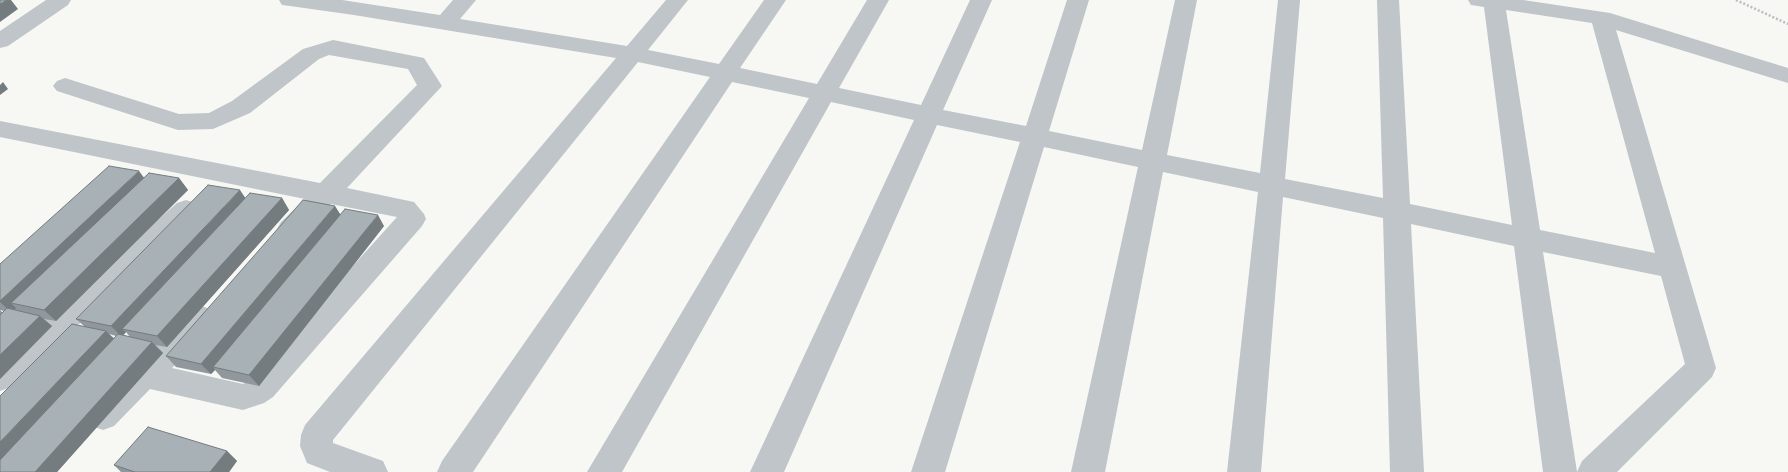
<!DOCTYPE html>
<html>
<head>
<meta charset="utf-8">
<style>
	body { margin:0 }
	canvas { display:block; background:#f7f7f4 }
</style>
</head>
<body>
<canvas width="1788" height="472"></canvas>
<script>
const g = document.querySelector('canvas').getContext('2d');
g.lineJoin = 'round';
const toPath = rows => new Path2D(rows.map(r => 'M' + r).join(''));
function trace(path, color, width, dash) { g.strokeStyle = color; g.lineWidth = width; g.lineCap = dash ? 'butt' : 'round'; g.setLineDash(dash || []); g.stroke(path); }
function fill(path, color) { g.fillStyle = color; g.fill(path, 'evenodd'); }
trace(toPath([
	[1736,0,1788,24]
]), '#b9bdbf', 2.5, [2, 2]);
fill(toPath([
	[46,0,71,0,68,5,8,46,0,48,0,31,46,0],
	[279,0,342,0,440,15,453,0,476,0,460,19,627,46,666,0,688,0,648,50,719,64,764,0,786,0,740,68,817,84,867,0,889,0,839,88,921,105,970,0,992,0,943,110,1026,126,1067,0,1089,0,1049,131,1142,150,1175,0,1197,0,1167,155,1260,173,1278,0,1300,0,1285,179,1383,198,1377,0,1399,0,1410,204,1512,225,1484,7,1471,5,1468,0,1523,0,1610,13,1788,68,1788,83,1616,30,1716,368,1712,377,1617,472,1577,472,1582,461,1685,364,1661,276,1543,252,1577,472,1543,472,1514,246,1411,224,1424,472,1390,472,1383,218,1283,197,1261,472,1227,472,1258,192,1163,172,1105,472,1071,472,1138,167,1044,147,945,472,911,472,1020,142,937,125,784,472,750,472,914,120,831,102,622,472,587,472,809,98,732,82,473,472,437,472,442,461,710,77,638,62,333,440,333,443,383,461,388,472,330,472,307,463,300,446,301,435,305,425,616,58,354,15,290,6,282,5,279,0],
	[1506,10,1592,23,1655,253,1540,230,1506,10],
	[333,40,424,58,442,86,347,188,414,202,424,214,426,219,422,226,273,397,264,403,243,410,150,389,114,426,103,430,92,426,87,416,92,406,192,310,202,306,212,310,217,318,212,326,172,368,243,384,251,379,397,217,331,204,301,236,291,239,281,236,277,229,281,222,305,199,0,137,0,121,320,183,417,85,408,69,329,55,319,59,250,113,213,129,178,130,57,91,53,86,57,81,65,78,179,114,209,113,232,101,303,49,333,40],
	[186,200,195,203,199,210,195,217,11,387,0,391,0,359,177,203,186,200]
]), '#bfc5c8');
fill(toPath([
	[144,178,179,178,188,190,56,321,44,319,52,326,0,379,0,310,3,313,4,311,0,310,0,264],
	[245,198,282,198,289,210,167,347,155,345,163,353,57,472,0,472,84,326,76,319],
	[126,332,130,337,123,335],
	[109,334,116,336,114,338],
	[340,215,384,226,259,386,222,378,215,370,211,374,176,367,166,356],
	[227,451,237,461,229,472,121,472,114,465]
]), '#90989d');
fill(toPath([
	[7,0,11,0,18,9,0,22,0,4],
	[3,82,8,89,0,95,0,85],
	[139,171,148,183,11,303,16,308,12,313,0,302,0,301],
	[179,178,188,190,56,321,44,310],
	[240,190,248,202,122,329,126,332,122,337,111,326],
	[282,198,289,210,167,347,157,336],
	[335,206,342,217,213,367,215,370,211,374,201,364],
	[378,215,384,226,259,386,249,375],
	[40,316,52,326,0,379,0,355],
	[106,331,117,342,0,467,0,442],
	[152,342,163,353,57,472,35,472],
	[227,451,237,461,229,472,210,472]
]), '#757c7f');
const building = toPath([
	[0,0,7,0,0,4,0,0],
	[109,166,139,171,0,301,0,264,109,166],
	[149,173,179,178,44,310,11,303,149,173],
	[208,185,240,190,111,326,76,319,208,185],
	[250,193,282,198,157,336,122,329,250,193],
	[303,200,335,206,201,364,166,356,303,200],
	[345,209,378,215,249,375,213,367,345,209],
	[7,308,40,316,0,355,0,315,7,308],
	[72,324,106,331,0,442,0,396,72,324],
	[118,334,152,342,35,472,0,472,0,460,118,334],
	[148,427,227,451,210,472,135,472,114,465,148,427]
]);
fill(building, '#a7b1b6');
trace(building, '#757c7f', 1);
</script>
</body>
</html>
